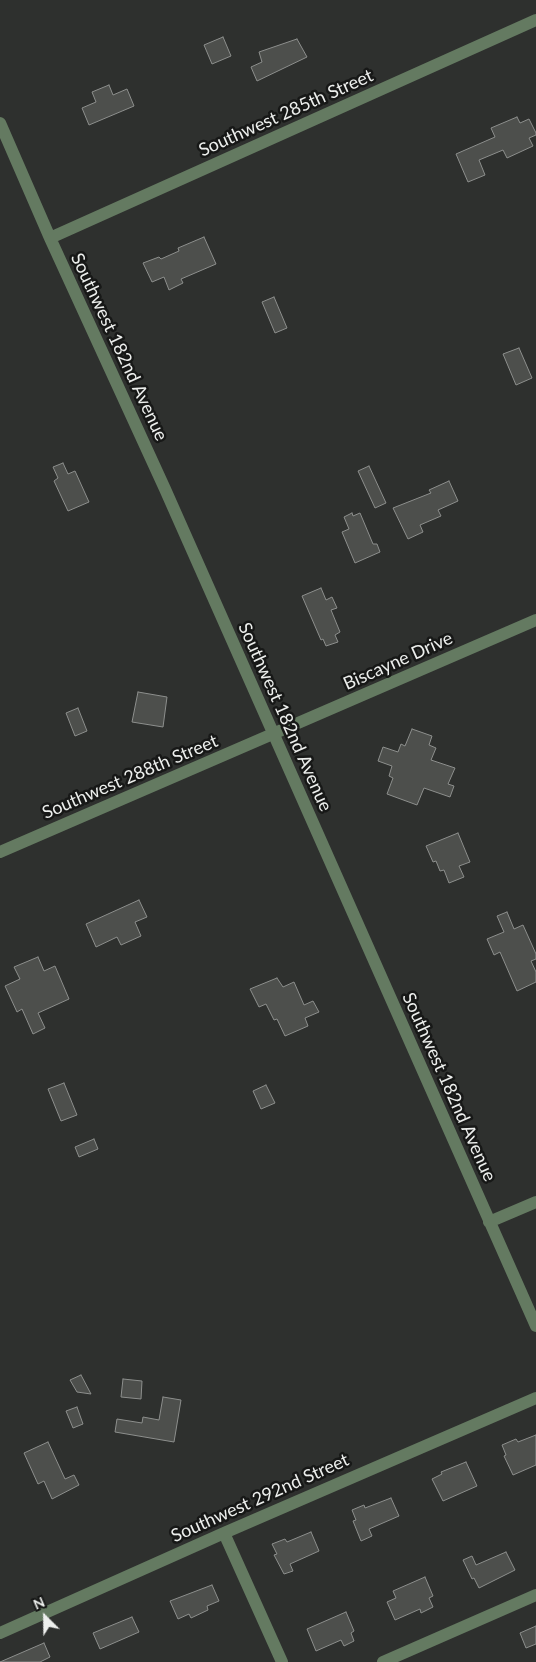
<!DOCTYPE html>
<html>
<head>
<meta charset="utf-8">
<style>
	body { margin:0 }
	#map { position:relative; width:536px; height:1662px; overflow:hidden; background:#2e302e; font-family:Lato,sans-serif }
	canvas { display:block }
	.north { position:absolute; left:20px; top:1592px; width:50px; height:50px; -webkit-text-stroke:4px #171817; paint-order:stroke; rotate:337deg; font-size:14px; font-weight:700; line-height:20px; text-align:center; color:#edefed }
	.north::after { content:''; display:block; margin:auto; width:18px; height:22px; background:#edefed; clip-path:polygon(50% 0,100% 100%,50% 72%,0 100%) }
</style>
</head>
<body>
<div id="map">
<canvas width="536" height="1662"></canvas>
<div class="north">N</div>
</div>
<script>
const g = document.querySelector('canvas').getContext('2d');
g.lineJoin = 'round';
function fill(path, color) { g.fillStyle = color; g.fill(path, 'evenodd'); }
const toPath = rows => new Path2D(rows.map(r => 'M' + r).join(''));
function trace(path, color, width, dash) { g.strokeStyle = color; g.lineWidth = width; g.lineCap = dash ? 'butt' : 'round'; g.setLineDash(dash || []); g.stroke(path); }
function drawText(font, color, halo, rows, align = 'center') {
  g.font = font + ' Lato,sans-serif'; g.lineWidth = 5; g.setLineDash([]); g.textBaseline = 'middle'; g.strokeStyle = halo; g.fillStyle = color; for (const [text, x, y, turn = 0] of rows) {
    g.save(); g.translate(x, y); g.rotate((+turn || 0) * Math.PI / 180); g.textAlign = isNaN(turn) ? turn : align; if (halo) g.strokeText(text, 0, 0); g.fillText(text, 0, 0); g.restore();
  }
}
const building = toPath([
	[223,37,231,56,212,64,204,45,223,37],
	[297,39,307,57,257,81,251,67,262,62,259,52,297,39],
	[109,85,113,95,127,89,134,106,89,125,82,108,96,102,92,92,109,85],
	[517,117,520,123,529,119,536,133,536,135,529,138,533,146,507,158,503,150,479,160,485,175,468,182,456,154,495,137,491,128,517,117],
	[204,237,216,264,181,279,183,283,169,290,164,277,152,282,143,263,159,257,161,259,179,251,178,248,204,237],
	[274,297,287,328,275,333,262,302,274,297],
	[519,348,532,378,516,385,503,354,519,348],
	[63,463,68,474,75,471,89,502,68,511,54,481,58,478,53,467,63,463],
	[369,466,386,503,375,508,358,471,369,466],
	[449,481,458,501,438,510,441,516,420,525,423,532,408,539,393,508,431,493,429,490,449,481],
	[352,513,353,516,360,513,373,544,377,544,380,552,355,563,342,532,349,529,344,517,352,513],
	[321,588,326,600,332,597,337,608,331,610,340,632,335,635,338,642,326,646,323,639,321,640,302,596,321,588],
	[138,692,167,697,163,727,132,722,138,692],
	[78,708,87,731,75,736,66,713,78,708],
	[412,729,432,736,429,745,436,748,431,760,455,768,448,784,454,786,450,797,424,788,417,805,387,794,393,778,389,776,392,766,378,761,383,747,398,752,401,744,405,746,412,729],
	[458,833,470,862,459,866,464,877,449,883,444,870,440,871,436,861,433,862,426,846,458,833],
	[139,900,147,917,135,922,141,936,121,945,117,937,96,947,86,924,139,900],
	[507,912,514,929,523,925,536,954,536,959,531,961,536,972,536,982,517,991,500,952,494,955,487,939,504,932,497,916,507,912],
	[38,957,44,971,55,966,69,999,38,1013,45,1028,33,1034,22,1009,17,1012,5,986,20,979,14,967,38,957],
	[277,978,283,987,294,982,304,1005,313,1001,319,1012,305,1018,308,1026,285,1036,277,1019,274,1020,266,1004,259,1007,250,989,277,978],
	[64,1083,77,1115,61,1121,48,1089,64,1083],
	[266,1085,275,1103,261,1109,253,1091,266,1085],
	[94,1139,98,1149,79,1157,75,1147,94,1139],
	[81,1375,91,1394,77,1392,70,1380,81,1375],
	[123,1379,142,1381,141,1399,121,1397,123,1379],
	[163,1397,181,1400,174,1442,115,1432,117,1419,142,1423,143,1417,159,1420,163,1397],
	[77,1407,83,1424,73,1428,66,1411,77,1407],
	[536,1435,536,1465,513,1475,504,1456,506,1455,502,1445,516,1439,518,1442,536,1435],
	[48,1442,65,1479,74,1475,79,1485,52,1499,44,1481,38,1484,24,1453,48,1442],
	[466,1462,477,1486,443,1501,432,1479,442,1474,441,1472,466,1462],
	[391,1498,399,1516,369,1529,372,1536,361,1541,353,1521,356,1520,352,1510,364,1505,365,1508,391,1498],
	[311,1532,319,1551,290,1564,293,1571,284,1574,274,1555,277,1554,272,1544,285,1539,287,1542,311,1532],
	[506,1552,515,1570,479,1588,474,1578,472,1579,463,1560,472,1556,476,1565,506,1552],
	[425,1577,433,1596,429,1598,433,1607,421,1613,420,1609,395,1620,387,1602,396,1598,393,1591,425,1577],
	[212,1585,219,1601,207,1606,208,1610,191,1618,189,1614,178,1619,170,1601,212,1585],
	[346,1612,354,1631,351,1633,354,1641,344,1646,341,1640,316,1651,307,1629,346,1612],
	[132,1617,139,1632,100,1649,93,1633,132,1617],
	[536,1626,536,1644,526,1648,520,1633,536,1626],
	[44,1643,50,1657,40,1662,0,1662,44,1643]
]);
fill(building, '#4d4f4c');
trace(building, '#8d8f8d', 1);
trace(toPath([
	[0,123,50,238,165,489,536,1326],
	[50,238,536,20],
	[0,852,536,620],
	[489,1222,536,1202],
	[224,1533,282,1662],
	[0,1633,224,1533,536,1398],
	[383,1662,536,1595]
]), '#647a61', 12);
drawText('18px', '#edefed', '#171817', [
	["Southwest 285th Street",286,113,-24],
	["Southwest 182nd Avenue",119,347,65],
	["Biscayne Drive",398,661,-24],
	["Southwest 182nd Avenue",285,717,66],
	["Southwest 288th Street",130,777,-23],
	["Southwest 182nd Avenue",449,1087,66],
	["Southwest 292nd Street",260,1498,-24]
]);
</script>
</body>
</html>
